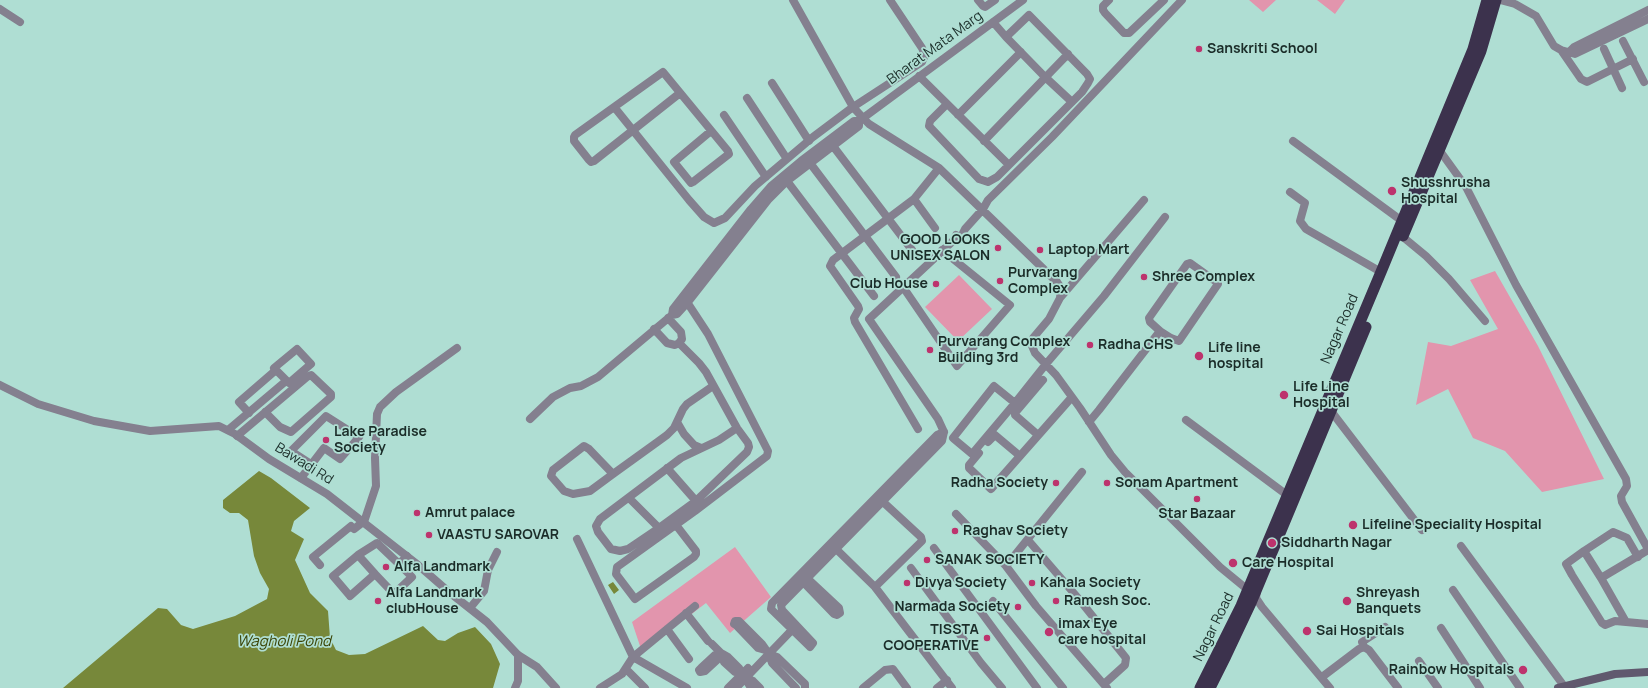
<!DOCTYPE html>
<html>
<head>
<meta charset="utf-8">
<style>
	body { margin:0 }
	canvas { display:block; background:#afded3 }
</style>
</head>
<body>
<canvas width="1648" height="688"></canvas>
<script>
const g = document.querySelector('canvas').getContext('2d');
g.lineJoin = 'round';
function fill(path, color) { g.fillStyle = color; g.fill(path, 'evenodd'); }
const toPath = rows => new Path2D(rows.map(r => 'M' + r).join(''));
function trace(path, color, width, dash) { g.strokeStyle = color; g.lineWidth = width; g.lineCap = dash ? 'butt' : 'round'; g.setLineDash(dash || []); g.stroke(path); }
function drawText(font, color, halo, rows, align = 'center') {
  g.font = font + ' Manrope,sans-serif'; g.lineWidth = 3.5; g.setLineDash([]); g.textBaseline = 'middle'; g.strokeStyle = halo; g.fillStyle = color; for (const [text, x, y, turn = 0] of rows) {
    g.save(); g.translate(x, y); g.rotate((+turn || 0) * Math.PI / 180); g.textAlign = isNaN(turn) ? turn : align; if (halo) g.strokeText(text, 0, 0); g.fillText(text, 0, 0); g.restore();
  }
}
fill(toPath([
	[1249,0,1276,0,1263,12],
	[1317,0,1345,0,1335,14],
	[1495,271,1538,346,1604,479,1542,492,1505,451,1473,438,1448,389,1416,405,1428,342,1451,346,1498,329,1470,280],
	[959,275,992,309,958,341,925,307],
	[735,547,771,597,730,633,706,603,642,652,632,622]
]), '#e295ad');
fill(toPath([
	[259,471,271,478,310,508,294,521,291,531,304,539,295,560,310,593,328,611,330,638,336,650,349,655,365,654,423,626,438,640,445,641,458,633,475,627,491,644,500,664,493,688,63,688,158,608,167,609,181,625,193,629,235,616,267,599,269,589,260,573,254,556,248,520,239,513,230,513,223,508,223,500],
	[613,582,619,590,614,594,608,585]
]), '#77883a');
trace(toPath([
	[793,0,853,107,863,118,869,124,939,168,1057,282,1061,288,1060,298,1049,319,1033,338,1032,346,1035,353,1056,375,1080,408,1111,455,1125,472,1220,567,1248,590],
	[978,0,983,6,985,7,995,0],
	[1109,0,1103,6,1103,10,1105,13,1124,33,1129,33,1164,0],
	[1500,0,1515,4,1536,16,1554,46,1561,50,1575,54,1648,19],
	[0,9,20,22],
	[1006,37,1044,76,1072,102],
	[1623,41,1644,82],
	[1604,49,1622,88],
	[1561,50,1581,79,1587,82,1633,59],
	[1569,52,1574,47,1648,10],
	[919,76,1009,165],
	[772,83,809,141],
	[680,93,594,161,591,162,589,160,574,141,574,137,575,135,663,72,728,151,729,154,693,182,691,183,674,162,711,131],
	[747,98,787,159],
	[947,104,930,121,929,126,979,179,988,182,997,177,1082,92,1088,83,1090,79,1087,74,1029,15,1006,37,993,22],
	[615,108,689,200,704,217,714,223,725,218,755,186,813,137,853,107,922,62,925,55,922,48,890,0],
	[724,115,766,177],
	[958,115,1021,52],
	[984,141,1068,54],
	[1293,141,1402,221],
	[833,146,912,250],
	[1440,151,1466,187,1516,285,1626,479,1627,486,1621,496,1622,502,1648,549],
	[810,163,896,277],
	[787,181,874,296],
	[1290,192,1305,203,1300,221,1306,229,1381,272],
	[914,199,939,168],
	[1403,237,1426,256,1449,279,1485,321],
	[954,240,958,239,962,235,965,229,983,209,988,200,1052,137,1182,0],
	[903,287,957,366,1010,305,942,250],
	[1060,298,1144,200],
	[672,315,673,309,751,209,771,186,801,161,854,121,859,121,1023,0],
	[654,329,667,343,675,345,679,343,682,339,681,332,668,318],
	[679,343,699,363,706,372,737,428,748,443,749,447,747,452,696,501,659,528,628,549,620,551,611,549,598,532,596,526,600,519,681,458,719,440,737,428],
	[1015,403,994,386,953,438,954,439,972,454,1015,403,1046,364,1104,296,1165,217],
	[1331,411,1422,530],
	[249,413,239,402,276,370,274,368,297,349,311,364,289,383,276,370],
	[530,419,553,397,570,388,581,386,598,377,672,315,677,314,688,302,768,200,787,181,859,126,859,121],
	[1186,420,1287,495],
	[677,422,684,434,694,445,701,448],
	[1089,422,1099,410,1160,331,1150,322,1149,318,1187,264,1190,263,1218,283,1218,284,1179,341,1171,338,1160,331],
	[918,429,855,322,854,318,859,309,858,306,830,266,833,260,914,199,935,228],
	[228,430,286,381],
	[944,432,942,441,781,605,782,610,813,643,810,647,808,645,771,609,772,603,937,435,944,432],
	[944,432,938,419,869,319,954,240,956,235],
	[1038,435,1015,415,1015,413,1043,380],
	[237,436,307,377,311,375,331,394,331,397,291,432,280,427,265,412],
	[988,442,995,435,1020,456,1072,397],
	[979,453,969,465,969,468,991,489,1020,456],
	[667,468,696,501],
	[613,474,589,449,584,446,553,470,551,476,564,491,573,494,590,491,613,474,656,443,667,435,674,428,683,409,687,404,713,386],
	[301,478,324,448,340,459,359,437,326,416,291,451,311,464],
	[629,498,659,528],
	[956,514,1006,566,1036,606,1107,688],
	[364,522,376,486,375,458,377,414,380,407,396,392,457,348],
	[676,525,696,551,696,554,694,557,635,599,616,574,617,567,695,511,767,456,768,451,708,334,683,296],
	[577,539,633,657,687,688],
	[1028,540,1078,598,1126,658,1125,665,1104,684],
	[832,545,875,587,952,688],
	[1461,546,1564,686],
	[934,548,1037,688],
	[1584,551,1566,564,1572,575,1602,623,1605,625,1615,621,1626,622],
	[358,555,375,574],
	[1638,557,1627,538,1613,532,1584,551,1601,578,1626,622,1648,624],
	[399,564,412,577,394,594,375,574,350,596,333,576,358,555,377,543,399,564,407,556],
	[320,565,313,557,351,526,354,529,363,522],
	[1006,566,1082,472],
	[911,568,981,663,1002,688],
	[801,577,805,580,809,580,839,608,840,613,837,615,834,614,806,585,805,580],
	[1601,578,1648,550],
	[875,587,922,541,921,537,882,501],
	[1453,590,1520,688],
	[1257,591,1256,598,1262,607,1330,688],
	[993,601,1063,688],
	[470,608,484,591,488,570,497,552],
	[686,613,708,641],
	[1441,628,1480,688],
	[667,629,689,659],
	[712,644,721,653],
	[1364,647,1362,642,1385,627],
	[765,650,758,648,736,625,734,624,735,621,739,621,762,644,769,654,777,657,805,684,805,688],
	[721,653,718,659,705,671,700,672,699,670,701,668,715,655,721,653],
	[769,654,772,663,796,688],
	[518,655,537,667,556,688],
	[1419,661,1438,688],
	[626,669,645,688],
	[742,674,735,672,724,662,721,653,728,657,739,668,751,688],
	[1322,677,1359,649,1364,647,1369,650,1398,688],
	[746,678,753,681,760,688],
	[600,688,622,674,633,657,695,606],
	[728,688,748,668],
	[736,688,789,633,793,626],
	[863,688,885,670,893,669,907,688],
	[937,688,947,680]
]), '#84808f', 8);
trace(toPath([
	[0,385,38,404,94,421,150,431,219,426,235,434,269,459,327,494,418,565,449,592,487,622,518,655,518,681,515,688]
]), '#84808f', 8);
trace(toPath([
	[1558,688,1615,674,1648,672]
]), '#60596e', 8);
trace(toPath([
	[1403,236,1481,51,1496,0],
	[1200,688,1241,606,1381,272,1473,49,1487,0],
	[1210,688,1226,656,1251,603,1366,327]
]), '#3c324d', 11);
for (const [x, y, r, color] of [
	[1199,49,4,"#bd336d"],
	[1392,191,5,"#bd336d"],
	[998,248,4,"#bd336d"],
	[1040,250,4,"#bd336d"],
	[1144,277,4,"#bd336d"],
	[1000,281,4,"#bd336d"],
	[936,284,4,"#bd336d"],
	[1090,345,4,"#bd336d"],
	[930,350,4,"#bd336d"],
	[1199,356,5,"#bd336d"],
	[1284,395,5,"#bd336d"],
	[326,440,4,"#bd336d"],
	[1056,483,4,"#bd336d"],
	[1107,483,4,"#bd336d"],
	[1197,499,4,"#bd336d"],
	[417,513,4,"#bd336d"],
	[1353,525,5,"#bd336d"],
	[955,531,4,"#bd336d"],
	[429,535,4,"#bd336d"],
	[1272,543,5,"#bd336d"],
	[927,560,4,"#bd336d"],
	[1233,563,5,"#bd336d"],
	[386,567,4,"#bd336d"],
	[907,583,4,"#bd336d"],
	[1032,583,4,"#bd336d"],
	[378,601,4,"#bd336d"],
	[1056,601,4,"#bd336d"],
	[1347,601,5,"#bd336d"],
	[1018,607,4,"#bd336d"],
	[1307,631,5,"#bd336d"],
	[1049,632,5,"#bd336d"],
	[987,638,4,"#bd336d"],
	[1523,670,5,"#bd336d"]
]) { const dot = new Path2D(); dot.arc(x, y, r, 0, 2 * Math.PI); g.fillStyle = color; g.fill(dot); trace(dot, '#afded3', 1.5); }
drawText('14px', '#1b2d29', '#afded3', [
	["Bharat Mata Marg",935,48,-36],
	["Nagar Road",1340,329,-67],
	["Bawadi Rd",304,464,32],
	["Nagar Road",1214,627,-64]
]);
drawText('bold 14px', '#1b2d29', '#afded3', [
	["Sanskriti School",1207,49],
	["Shusshrusha",1401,183],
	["Hospital",1401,199],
	["GOOD LOOKS",990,240,"right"],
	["UNISEX SALON",990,256,"right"],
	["Laptop Mart",1048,250],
	["Purvarang",1008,273],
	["Complex",1008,289],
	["Shree Complex",1152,277],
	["Club House",928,284,"right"],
	["Purvarang Complex",938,342],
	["Building 3rd",938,358],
	["Radha CHS",1098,345],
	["Life line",1208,348],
	["hospital",1208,364],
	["Life Line",1293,387],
	["Hospital",1293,403],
	["Lake Paradise",334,432],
	["Society",334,448],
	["Radha Society",1048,483,"right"],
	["Sonam Apartment",1115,483],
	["Amrut palace",425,513],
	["Star Bazaar",1197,514,"center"],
	["Lifeline Speciality Hospital",1362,525],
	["Raghav Society",963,531],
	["VAASTU SAROVAR",437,535],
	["Siddharth Nagar",1281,543],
	["SANAK SOCIETY",935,560],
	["Care Hospital",1242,563],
	["Alfa Landmark",394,567],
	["Divya Society",915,583],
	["Kahala Society",1040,583],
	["Alfa Landmark",386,593],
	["clubHouse",386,609],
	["Shreyash",1356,593],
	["Banquets",1356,609],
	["Ramesh Soc.",1064,601],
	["Narmada Society",1010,607,"right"],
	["imax Eye",1058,624],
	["care hospital",1058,640],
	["TISSTA",979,630,"right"],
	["COOPERATIVE",979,646,"right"],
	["Sai Hospitals",1316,631],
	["Rainbow Hospitals",1514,670,"right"]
], 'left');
drawText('italic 15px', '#3a4407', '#afded3', [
	["Wagholi Pond",284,642]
]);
</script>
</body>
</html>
